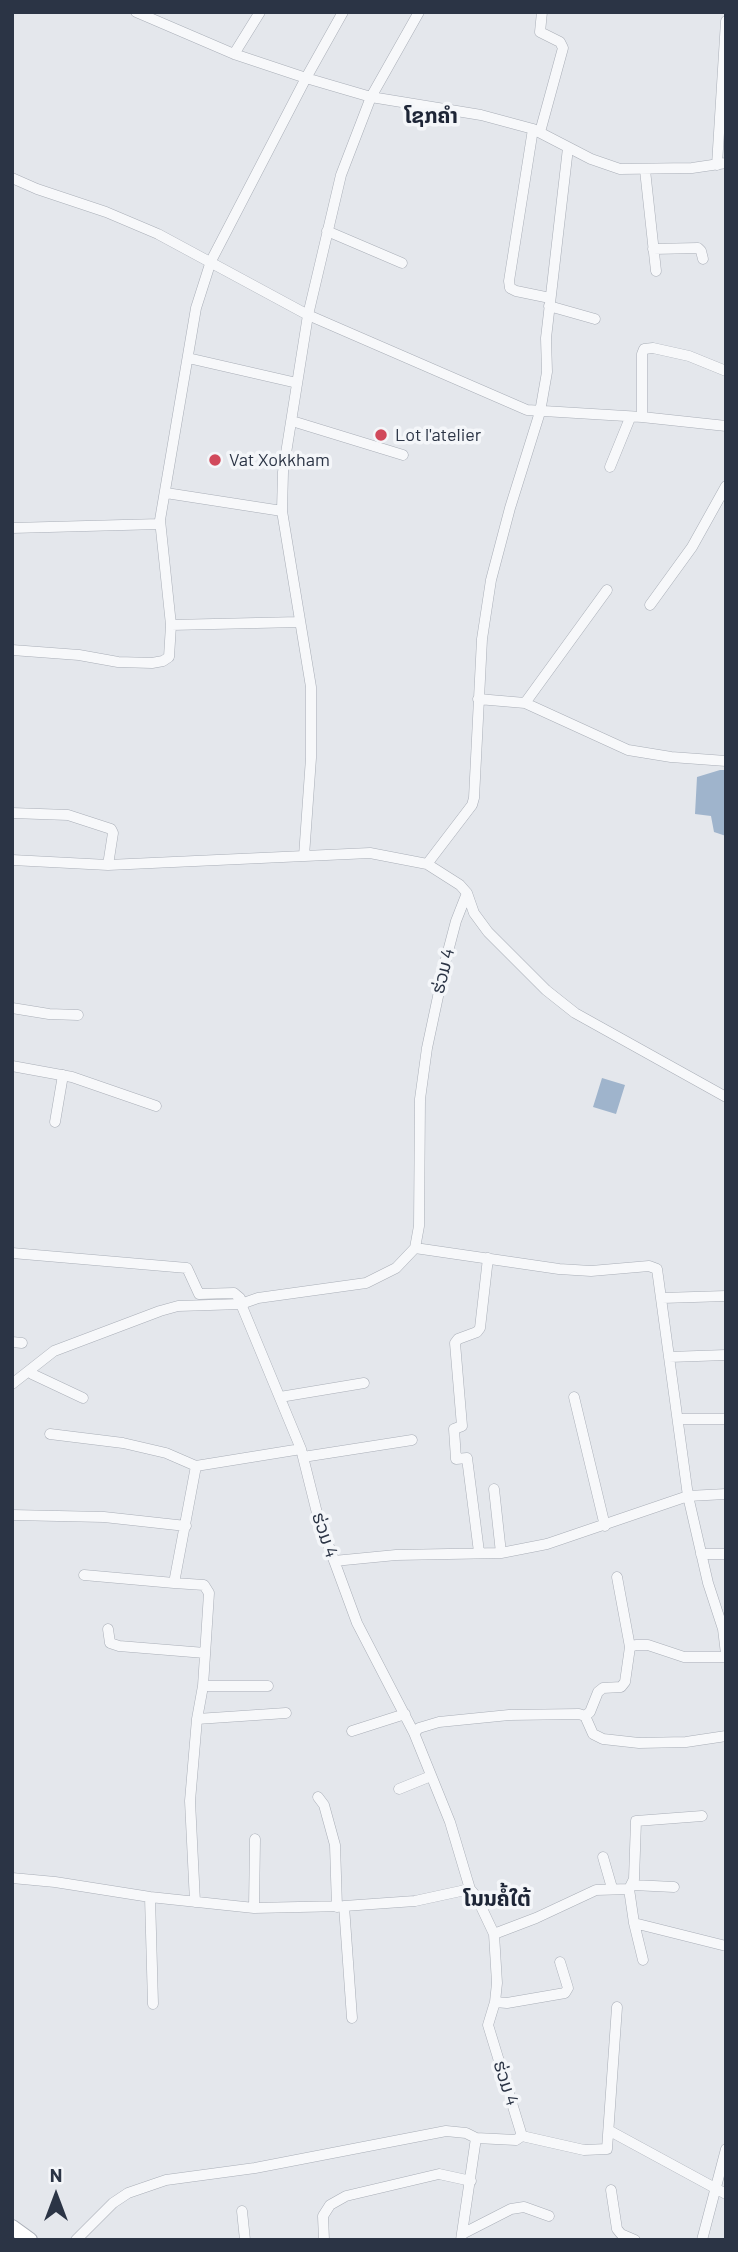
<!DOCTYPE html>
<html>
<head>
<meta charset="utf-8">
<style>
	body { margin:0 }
	#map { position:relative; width:738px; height:2252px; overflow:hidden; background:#e4e7ec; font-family:Barlow,sans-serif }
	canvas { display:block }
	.frame { position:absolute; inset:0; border:14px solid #2b3445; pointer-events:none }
	.north { position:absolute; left:21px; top:2161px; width:70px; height:70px; -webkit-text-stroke:5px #f4f6f9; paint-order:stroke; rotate:0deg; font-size:19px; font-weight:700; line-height:28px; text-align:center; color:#2b3445 }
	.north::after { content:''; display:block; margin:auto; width:24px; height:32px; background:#2b3445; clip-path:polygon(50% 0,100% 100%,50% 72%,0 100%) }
</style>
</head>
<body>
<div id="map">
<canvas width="738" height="2252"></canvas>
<div class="frame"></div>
<div class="north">N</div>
</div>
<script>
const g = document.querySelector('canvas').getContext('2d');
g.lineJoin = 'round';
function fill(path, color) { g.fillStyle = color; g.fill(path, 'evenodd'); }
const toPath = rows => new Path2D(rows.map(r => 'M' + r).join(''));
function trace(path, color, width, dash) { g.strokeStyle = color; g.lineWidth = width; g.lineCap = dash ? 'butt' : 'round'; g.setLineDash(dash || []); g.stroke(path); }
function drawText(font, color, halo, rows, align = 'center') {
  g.font = font + ' Barlow,"Noto Sans Lao",sans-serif'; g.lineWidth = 7; g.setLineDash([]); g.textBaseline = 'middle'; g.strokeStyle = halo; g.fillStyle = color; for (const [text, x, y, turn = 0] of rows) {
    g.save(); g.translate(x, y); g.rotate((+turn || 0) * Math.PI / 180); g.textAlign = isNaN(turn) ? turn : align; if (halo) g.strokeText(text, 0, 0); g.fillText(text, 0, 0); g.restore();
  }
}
fill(toPath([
	[720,770,726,770,726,836,714,832,711,816,695,814,697,777],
	[602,1078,625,1085,616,1114,593,1107]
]), '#9fb4cc');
const minor = toPath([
	[136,12,234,54,306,78,371,97,481,115,533,129,591,159,620,169,692,168,726,163],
	[234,54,260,12],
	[533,129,509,281,510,288,516,291,550,298],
	[540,132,563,48,560,42,540,32,542,12],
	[717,165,726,21],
	[645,170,656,271],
	[12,178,37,189,106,212,158,234,308,315,527,410,642,417,726,426],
	[327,231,402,263],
	[653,249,698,248,701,251,703,259],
	[549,306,595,319],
	[188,358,297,383],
	[642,417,642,354,644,349,653,348,689,356,726,371],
	[292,421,403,455],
	[610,467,630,418],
	[166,493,282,511],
	[12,528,160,524],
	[650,605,692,547,726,486],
	[171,625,299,622],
	[12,650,79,655,118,662,152,663,163,661,169,657,171,625,160,520,196,308,211,261,306,78,343,12],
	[478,699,525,703,628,750,671,757,726,761],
	[525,703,607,590],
	[12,813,68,815,111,829,113,833,108,865],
	[304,856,311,758,311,687,282,511,283,472,308,315,341,175,371,97,419,12],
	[12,860,108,865,370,853,427,864,460,885,467,893,474,913,488,932,546,990,575,1013,726,1097],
	[427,864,472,805,474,798,482,639,491,580,510,508,540,412,547,372,546,338,568,148],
	[12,1008,49,1014,78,1015],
	[12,1066,72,1077,156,1106],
	[55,1122,63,1075],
	[415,1248,559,1269,591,1271,649,1266,657,1269,688,1496,708,1583,723,1629,726,1654],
	[12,1253,187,1268,199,1294,234,1293,240,1298,241,1304,178,1306,160,1311,54,1351,12,1384],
	[662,1298,726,1296],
	[12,1342,22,1343],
	[669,1357,726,1355],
	[30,1370,32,1374,83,1398],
	[280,1397,364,1383],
	[574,1397,605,1526],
	[678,1419,726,1419],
	[50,1434,123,1443,166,1453,196,1466,301,1449],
	[303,1457,412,1440],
	[494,1489,501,1553],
	[12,1515,104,1517,186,1526],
	[479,1552,467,1458,456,1459,454,1429,462,1426,455,1343,458,1339,477,1332,480,1328,488,1258],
	[701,1554,726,1554],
	[334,1561,396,1555,501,1553,547,1544,688,1496,726,1494],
	[84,1575,174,1583],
	[617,1577,630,1647],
	[108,1629,110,1643,119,1646,205,1653],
	[203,1686,268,1686],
	[585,1716,590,1712,598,1692,603,1688,621,1687,625,1682,630,1647,636,1645,648,1645,684,1657,726,1657],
	[585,1716,593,1734,603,1739,639,1743,686,1742,726,1736],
	[197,1719,286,1713],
	[352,1731,405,1714],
	[414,1733,419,1728,439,1722,509,1715,579,1714,585,1716],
	[399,1789,431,1776],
	[318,1797,324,1805,335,1845,337,1907],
	[603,1857,612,1888],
	[12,1878,55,1882,150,1897,254,1908,344,1906,415,1901,470,1889],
	[633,1885,674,1887],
	[150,1897,153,2004],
	[195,1902,190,1801,197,1719,203,1686,209,1593,204,1585,174,1583,196,1466],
	[344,1906,352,2018],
	[254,1908,255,1839],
	[634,1923,726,1946],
	[494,1934,536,1918,596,1890,629,1889],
	[643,1960,634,1923,629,1889,634,1879,636,1821,702,1816],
	[495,2002,507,2003,565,1993,568,1988,560,1962],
	[610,2131,726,2194],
	[522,2136,584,2150,607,2149,617,2007],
	[611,2190,617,2229,621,2234,635,2240],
	[242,2211,245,2240],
	[464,2233,511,2209,524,2207,549,2216],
	[76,2240,113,2203,128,2193,166,2180,255,2168,446,2131,466,2133,476,2138],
	[324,2240,323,2216,330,2205,346,2196,439,2174,471,2181],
	[461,2240,476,2138,516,2140,522,2136,488,2025,495,2002,497,1983,494,1934,476,1896,470,1889,450,1822,414,1733,357,1623,318,1517,301,1449,241,1304,258,1298,366,1283,396,1268,415,1248,419,1226,420,1099,427,1048,446,959,456,921,467,893],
	[702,2240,726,2149]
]);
const secondary = toPath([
	[12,2227,30,2240]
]);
trace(minor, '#a9aeb7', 11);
trace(secondary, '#a9aeb7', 16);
trace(minor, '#f7f8fa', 10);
trace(secondary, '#fff', 14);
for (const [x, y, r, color] of [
	[381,435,7,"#d1495b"],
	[215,460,7,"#d1495b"]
]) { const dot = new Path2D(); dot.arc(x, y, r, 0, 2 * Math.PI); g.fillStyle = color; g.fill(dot); trace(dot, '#f4f6f9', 2.5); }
drawText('18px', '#2b3445', '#f4f6f9', [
	["Lot l'atelier",395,435],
	["Vat Xokkham",229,460]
], 'left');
drawText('18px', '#2b3445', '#f4f6f9', [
	["ຮ່ວມ 4",443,971,-76],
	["ຮ່ວມ 4",325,1535,71],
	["ຮ່ວມ 4",506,2083,72]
]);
drawText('bold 21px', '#1d2536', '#f4f6f9', [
	["ໂຊກຄຳ",431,116],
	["ໂນນຄໍ້ໃຕ້",497,1899]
]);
</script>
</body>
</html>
